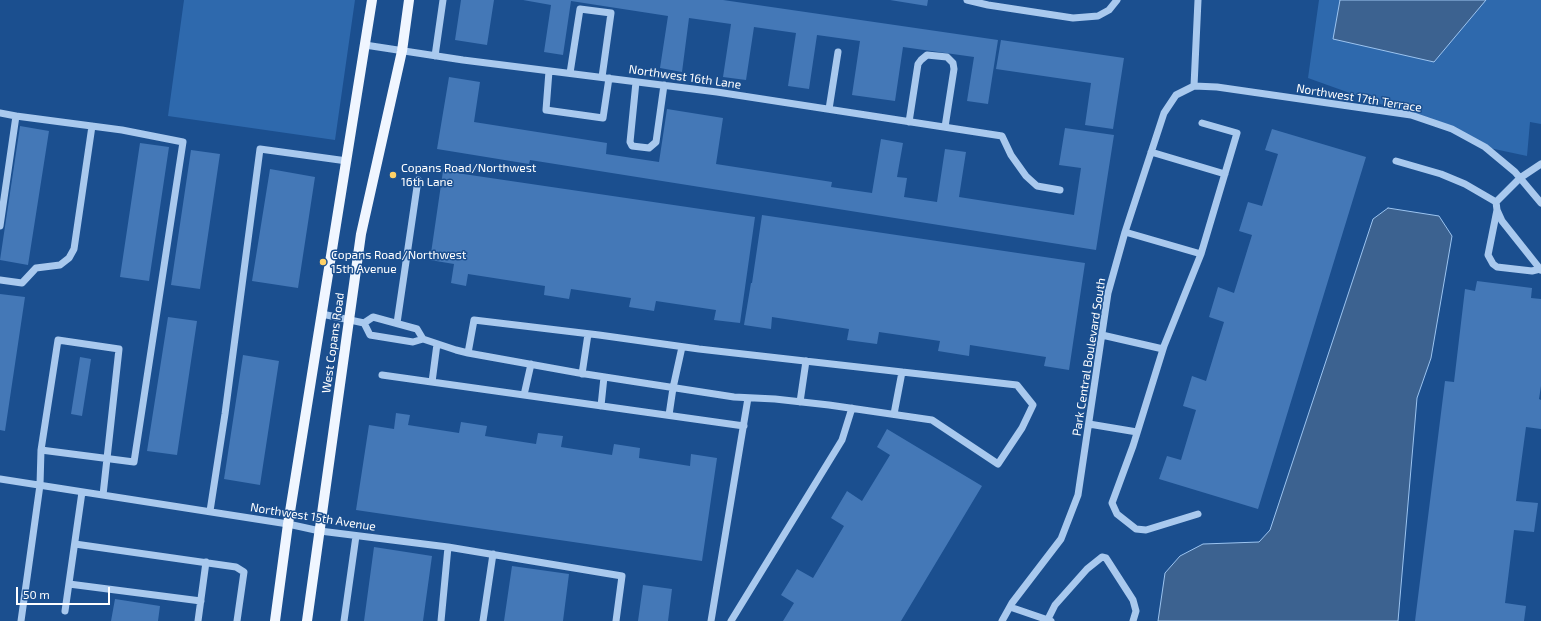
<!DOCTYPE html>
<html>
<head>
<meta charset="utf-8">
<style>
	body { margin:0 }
	#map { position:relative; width:1541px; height:621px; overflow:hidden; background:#1b4f8f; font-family:"Exo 2",sans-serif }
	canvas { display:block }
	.scale { position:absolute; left:16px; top:587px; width:94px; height:18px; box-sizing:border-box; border:2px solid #fff; border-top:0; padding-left:5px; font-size:12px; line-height:14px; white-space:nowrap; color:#fff; -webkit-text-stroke:3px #1b4f8f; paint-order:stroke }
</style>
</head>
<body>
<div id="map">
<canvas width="1541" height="621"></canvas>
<div class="scale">50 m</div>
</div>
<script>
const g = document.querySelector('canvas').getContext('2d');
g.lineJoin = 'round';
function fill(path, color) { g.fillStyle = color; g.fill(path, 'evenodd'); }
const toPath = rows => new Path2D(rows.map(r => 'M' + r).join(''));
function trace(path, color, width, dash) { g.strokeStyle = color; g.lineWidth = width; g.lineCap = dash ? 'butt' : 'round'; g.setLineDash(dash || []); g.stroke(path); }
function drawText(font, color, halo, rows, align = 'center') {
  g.font = font + ' "Exo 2",sans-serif'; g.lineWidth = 3; g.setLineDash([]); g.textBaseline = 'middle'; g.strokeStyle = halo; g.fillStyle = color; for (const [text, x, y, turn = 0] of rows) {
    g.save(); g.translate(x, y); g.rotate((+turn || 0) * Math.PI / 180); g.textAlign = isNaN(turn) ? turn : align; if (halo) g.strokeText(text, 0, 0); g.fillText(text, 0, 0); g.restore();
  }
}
fill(toPath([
	[184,0,355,0,335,140,168,116],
	[1319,0,1541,0,1541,124,1530,122,1527,156,1485,147,1411,115,1308,78]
]), '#2e69ad');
const water = toPath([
	[1340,0,1486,0,1434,62,1333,39,1340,0],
	[1388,208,1439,216,1452,236,1431,358,1417,398,1398,621,1158,621,1165,573,1180,556,1203,544,1259,542,1270,530,1373,219,1388,208]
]);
fill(water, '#3c6290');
trace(water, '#9cc4f0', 1);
fill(toPath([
	[461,0,494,0,487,45,455,40],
	[523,0,723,0,998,40,988,104,967,101,974,57,903,47,895,101,852,95,860,41,817,35,809,89,788,86,796,33,754,27,746,80,723,77,731,24,689,18,682,72,660,68,668,16,571,1,563,55,544,52,551,5],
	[890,0,928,0,927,6],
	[1001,40,1124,58,1113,129,1085,125,1091,83,996,69],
	[449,77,480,82,474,122,607,143,606,154,659,162,667,109,723,118,716,164,832,182,831,187,872,193,881,139,903,143,897,177,907,178,904,197,937,202,945,149,966,152,959,197,1074,215,1081,168,1059,165,1065,128,1114,135,1096,250,530,160,529,164,437,149],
	[20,126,49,131,28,265,0,260],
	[1272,129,1366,157,1258,509,1159,479,1167,456,1181,460,1196,410,1183,406,1192,376,1206,381,1224,322,1209,317,1218,287,1234,293,1252,235,1239,231,1248,202,1262,206,1278,154,1265,150],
	[140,143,169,147,149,281,120,277],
	[191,150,220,154,200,289,171,285],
	[270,169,315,177,298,288,252,281],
	[443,171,755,217,740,323,714,320,716,310,656,301,654,311,629,307,631,298,571,289,569,299,544,295,545,286,468,274,466,286,451,283,454,264,430,260],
	[762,215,1085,263,1069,370,1044,366,1046,357,970,345,969,356,938,351,940,341,879,332,877,344,847,340,849,329,772,317,771,329,744,325,751,283,752,283],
	[1477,281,1532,288,1531,298,1541,299,1541,386,1539,399,1541,400,1541,429,1526,427,1516,501,1538,503,1534,532,1514,530,1505,603,1526,606,1524,621,1415,621,1445,381,1454,382,1465,289,1475,291],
	[0,294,25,297,5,431,0,430],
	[168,317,197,321,177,455,147,451],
	[243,355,279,361,260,485,224,479],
	[80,357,91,359,82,416,71,414],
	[396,413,410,415,408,425,459,433,461,422,487,426,485,436,536,444,538,433,563,436,561,447,612,455,614,444,640,448,639,458,690,466,691,454,717,458,702,561,356,510,369,425,394,429],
	[887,429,982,486,901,621,783,621,794,603,781,595,797,569,813,578,844,526,831,518,847,491,862,501,890,455,877,447],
	[374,547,432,556,423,621,364,621],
	[512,566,569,574,563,621,504,621],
	[643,585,672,589,668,621,638,621],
	[115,599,160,606,158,621,111,621]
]), '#4478b7');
trace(toPath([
	[967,0,988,5,1073,18,1098,16,1109,10,1117,0],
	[365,45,463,60,717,92,1002,136,1011,155,1026,176,1037,186,1060,190],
	[435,56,443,0],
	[549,71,546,110,603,118,609,78],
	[570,73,580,9,611,13,602,77],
	[636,82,630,142,632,146,649,148,656,142,664,85],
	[1194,86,1217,87,1411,115,1452,129,1485,147,1515,172,1541,203],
	[829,109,838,52],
	[0,113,16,116,0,226],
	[16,116,122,130,183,142,134,462,41,450,40,485,21,621],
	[909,122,918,64,921,60,927,55,947,57,953,63,954,69,945,127],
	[1151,152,1225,174],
	[1396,161,1441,174,1465,184,1496,202],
	[1541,164,1520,178,1496,202,1497,210,1502,221,1541,270],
	[1497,210,1488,255,1493,264,1497,267,1532,271,1540,269],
	[1125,232,1201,254,1237,133,1202,123],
	[0,280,22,283,36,268,60,265,69,258,74,249,92,126],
	[322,314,364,323,373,317,417,329,423,339,456,350,468,353,579,373,734,397,775,399,829,405,932,420,998,464,1022,428,1033,405,1017,385,699,349,599,335,474,320,468,353],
	[364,323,370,335,413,342,423,339],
	[397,323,418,180],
	[1102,335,1163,349],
	[582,374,588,334],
	[382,375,744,426],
	[432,382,437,344],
	[524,395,531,364],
	[800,402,806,361],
	[601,406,604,377],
	[894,414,902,372],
	[669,415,673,388,682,347],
	[1089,424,1137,432],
	[41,450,58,340,119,349,103,495],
	[0,479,288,524,320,531,448,547,622,576,616,621],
	[210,511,225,414,260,149,347,161],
	[1198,514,1146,530,1136,529,1117,514,1112,503,1133,446,1164,346,1201,254],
	[75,544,236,567,244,572,237,621],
	[69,584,201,601],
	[1010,607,1051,621],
	[65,611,82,492],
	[198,621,206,562],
	[344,621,356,536],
	[441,621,448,547],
	[483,621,493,554],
	[711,621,748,398],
	[731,621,842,440,852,408],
	[1002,621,1012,603,1061,539,1078,495,1108,293,1125,232,1164,113,1176,95,1194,86,1198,0],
	[1047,621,1055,605,1087,569,1102,557,1106,558,1133,600,1136,611,1133,621]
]), '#a9c9ee', 7);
trace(toPath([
	[275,621,288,524,372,0],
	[307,621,361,234,402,51,409,0]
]), '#f0f6ff', 10);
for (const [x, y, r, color] of [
	[393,175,4,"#ffd166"],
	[323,262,4,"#ffd166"]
]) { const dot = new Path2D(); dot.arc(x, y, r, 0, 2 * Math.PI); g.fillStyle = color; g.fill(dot); trace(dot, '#1b4f8f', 1.5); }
drawText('12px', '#fff', '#1b4f8f', [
	["Northwest 16th Lane",685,77,8],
	["Northwest 17th Terrace",1359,98,9],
	["West Copans Road",333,343,-82],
	["Park Central Boulevard South",1089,357,-81],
	["Northwest 15th Avenue",313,517,9]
]);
drawText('12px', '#fff', '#1b4f8f', [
	["Copans Road/Northwest",401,168],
	["16th Lane",401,182],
	["Copans Road/Northwest",331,255],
	["15th Avenue",331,269]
], 'left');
</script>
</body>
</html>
